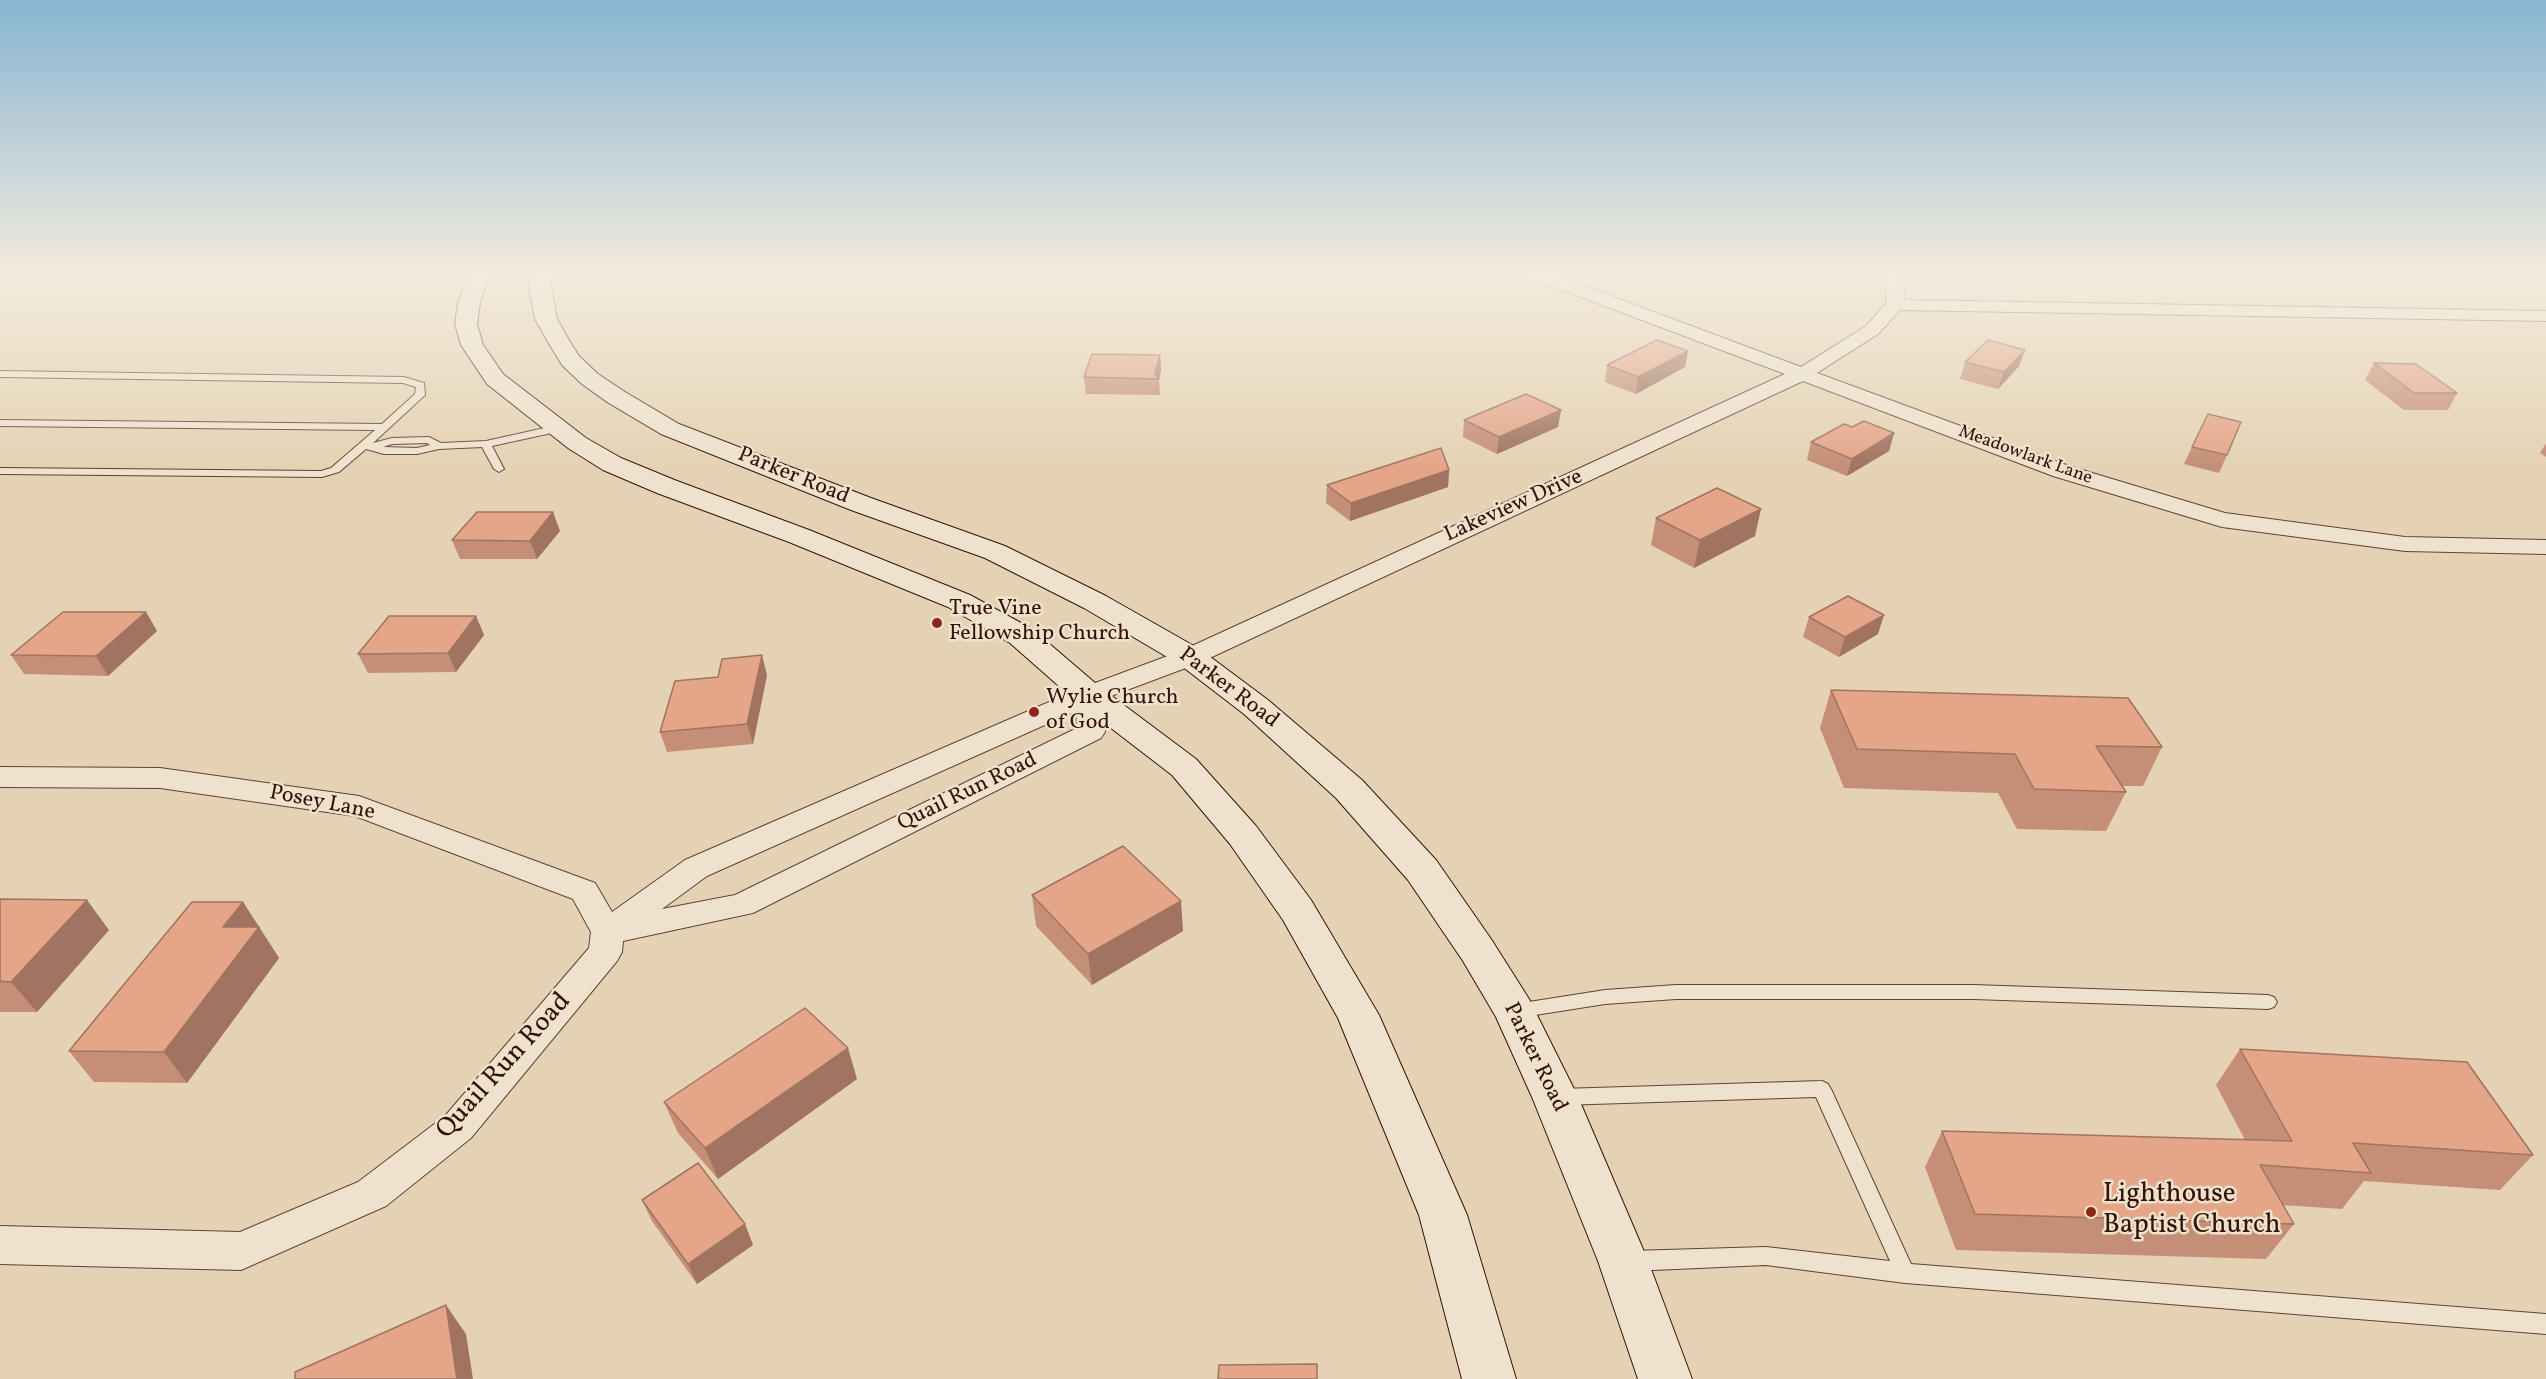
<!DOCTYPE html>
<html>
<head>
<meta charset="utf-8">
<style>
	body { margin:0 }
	canvas { display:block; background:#e5d2b4 }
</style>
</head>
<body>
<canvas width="2546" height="1379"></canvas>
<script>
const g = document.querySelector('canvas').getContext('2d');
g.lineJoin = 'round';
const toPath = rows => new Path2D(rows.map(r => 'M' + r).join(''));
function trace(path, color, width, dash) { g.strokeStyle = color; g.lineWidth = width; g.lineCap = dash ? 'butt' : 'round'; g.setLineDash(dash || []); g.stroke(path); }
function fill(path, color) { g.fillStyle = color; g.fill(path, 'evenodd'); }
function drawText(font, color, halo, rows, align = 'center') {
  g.font = font + ' Vollkorn,serif'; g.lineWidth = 5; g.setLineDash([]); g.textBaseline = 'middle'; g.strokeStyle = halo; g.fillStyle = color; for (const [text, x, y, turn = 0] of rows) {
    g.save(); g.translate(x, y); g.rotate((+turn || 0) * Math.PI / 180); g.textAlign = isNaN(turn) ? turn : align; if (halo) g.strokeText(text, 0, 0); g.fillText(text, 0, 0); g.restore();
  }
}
const service = toPath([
	[0,371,404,377,424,383,425,395,373,443,392,438,429,437,441,443,486,441,549,427,546,424,551,421,561,429,556,432,492,446,504,469,499,472,494,469,482,447,439,449,417,454,384,454,366,449,339,472,322,477,0,474,0,468,321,471,331,468,375,430,0,426,0,420,382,424,415,394,416,387,403,383,0,377,0,371],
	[427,443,430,445,417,448,383,447,392,444,427,443],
	[1676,985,1973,985,2268,995,2274,997,2277,1002,2274,1007,2268,1009,1973,999,1676,999,1605,1004,1516,1018,1510,1016,1507,1011,1510,1006,1516,1004,1605,990,1676,985],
	[1822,1081,1828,1084,1831,1089,1911,1264,2546,1314,2546,1334,1905,1283,1766,1265,1631,1271,1624,1268,1621,1261,1624,1254,1631,1251,1766,1247,1890,1261,1816,1097,1560,1105,1553,1102,1551,1097,1553,1092,1560,1089,1822,1081]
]);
const minor = toPath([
	[1516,274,1548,274,1560,277,1801,367,1866,326,1886,304,1887,274,1903,274,1904,300,2546,311,2546,321,1900,310,1878,334,1817,373,2069,466,2225,513,2405,537,2546,540,2546,554,2405,551,2222,527,2053,476,1803,381,1199,663,1103,699,1105,732,1101,738,753,913,623,941,622,952,617,961,471,1138,386,1206,241,1270,0,1264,0,1226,240,1232,358,1182,445,1116,589,948,591,932,573,899,355,816,160,788,0,787,0,767,160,768,359,796,595,883,612,912,685,860,1079,689,1181,651,1785,374,1549,285,1518,278,1516,274],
	[1076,711,1077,728,735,895,662,909,707,876,1076,711]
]);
const secondary = toPath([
	[469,274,489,274,480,303,477,324,483,345,503,374,586,438,621,458,677,481,809,530,970,595,1032,629,1101,688,1196,759,1256,826,1311,900,1379,1015,1467,1215,1516,1379,1462,1379,1419,1215,1338,1018,1283,920,1230,844,1172,775,1077,702,1010,643,948,607,789,542,657,493,603,470,568,448,487,384,461,345,455,324,458,303,469,274],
	[532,274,552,274,551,287,557,319,570,342,579,356,598,374,625,392,679,424,871,498,1005,546,1106,596,1201,650,1268,700,1362,780,1436,860,1491,939,1529,999,1578,1097,1648,1261,1692,1379,1638,1379,1598,1261,1532,1097,1496,1017,1463,961,1408,880,1336,798,1244,714,1179,664,1084,608,985,558,851,510,661,434,607,402,582,384,562,365,548,342,535,319,529,287,532,274]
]);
trace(service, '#604331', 2);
trace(minor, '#604331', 2);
trace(secondary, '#331305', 2);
fill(service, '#eee2ce');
fill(minor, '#eee2ce');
fill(secondary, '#eee2ce');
fill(toPath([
	[1688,351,1685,367,1636,394,1605,382,1607,365],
	[1160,355,1161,371,1159,379,1160,395,1086,394,1084,377],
	[1965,362,2019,366,1998,389,1960,379],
	[2374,363,2457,393,2448,410,2404,410,2365,380],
	[1561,410,1558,427,1497,454,1463,437,1464,420],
	[1852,427,1894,433,1889,451,1847,476,1807,460,1811,442],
	[2546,443,2546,457,2540,453],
	[2192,447,2227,455,2219,473,2184,464],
	[1449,470,1448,487,1350,521,1326,503,1327,485],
	[1656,518,1755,536,1694,568,1651,545],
	[560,531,537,559,460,559,452,540],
	[146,612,157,631,108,676,24,674,11,655],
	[476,616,484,635,456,672,368,673,358,654],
	[1809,617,1878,634,1839,657,1803,637],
	[767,675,753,744,667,752,660,732],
	[1831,690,2162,747,2143,786,2122,786,2126,792,2106,831,2017,829,1998,793,1844,788,1820,728],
	[1032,895,1183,931,1092,985,1036,926],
	[0,899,109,930,37,1012,0,1012],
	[243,902,279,958,187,1083,94,1082,69,1051],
	[2240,1049,2533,1155,2500,1190,2364,1181,2342,1209,2282,1205,2294,1224,2266,1259,1956,1250,1925,1167,1942,1131,2245,1140,2216,1085],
	[857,1079,718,1179,678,1133,664,1102],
	[642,1200,745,1224,753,1245,697,1284,652,1221]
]), '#c58e76');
fill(toPath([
	[2025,350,2019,366,1998,389,2004,372],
	[1688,351,1685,367,1636,394,1638,377],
	[1160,355,1161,371,1159,379,1155,374],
	[1561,410,1558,427,1497,454,1499,437],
	[1894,433,1889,451,1847,476,1852,459],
	[1449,470,1448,487,1350,521,1351,503],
	[1761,509,1755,536,1694,568,1700,540],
	[553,512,560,531,537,559,530,541],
	[146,612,157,631,108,676,96,656],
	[1884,615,1878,634,1839,657,1845,637],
	[476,616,484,635,456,672,448,653],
	[762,655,767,675,753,744,747,724],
	[87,900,109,930,37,1012,11,982],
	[1181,901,1183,931,1092,985,1088,954],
	[243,902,279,958,187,1083,164,1052,223,927],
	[848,1048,857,1079,718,1179,705,1148],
	[745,1224,753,1245,697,1284,688,1264],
	[446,1305,466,1334,473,1379,457,1379]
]), '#a07460');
const building = toPath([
	[1657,340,1688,351,1638,377,1607,365,1657,340],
	[1988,340,2025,350,2004,372,1965,362,1988,340],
	[1092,354,1160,355,1155,374,1159,379,1084,377,1092,354],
	[2374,363,2416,364,2457,393,2414,393,2374,363],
	[1526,394,1561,410,1499,437,1464,420,1526,394],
	[2208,414,2241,422,2227,455,2192,447,2208,414],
	[1864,421,1894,433,1852,459,1811,442,1844,424,1852,427,1864,421],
	[1441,448,1449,470,1351,503,1327,485,1441,448],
	[1717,488,1761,509,1700,540,1656,518,1717,488],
	[477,512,553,512,530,541,452,540,477,512],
	[1848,596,1884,615,1845,637,1809,617,1848,596],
	[63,612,146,612,96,656,11,655,63,612],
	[389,616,476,616,448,653,358,654,389,616],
	[762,655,747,724,660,732,675,681,718,677,722,659,762,655],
	[1831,690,2128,698,2162,747,2096,746,2126,792,2034,789,2015,754,1857,749,1831,690],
	[1123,846,1181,901,1088,954,1032,895,1123,846],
	[0,899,87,900,11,982,0,981,0,899],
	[192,902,243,902,223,927,259,927,164,1052,69,1051,192,902],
	[805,1008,848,1048,705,1148,664,1102,805,1008],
	[2240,1049,2467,1062,2533,1155,2353,1143,2371,1173,2260,1165,2294,1224,1975,1214,1942,1131,2292,1141,2240,1049],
	[698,1163,745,1224,688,1264,642,1200,698,1163],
	[446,1305,457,1379,295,1379,295,1372,446,1305],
	[1317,1364,1317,1379,1218,1379,1219,1365,1317,1364]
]);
fill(building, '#e5a589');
trace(building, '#a07460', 1.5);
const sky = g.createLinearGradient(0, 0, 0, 467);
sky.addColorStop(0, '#87b5d2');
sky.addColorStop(0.59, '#f3ebdd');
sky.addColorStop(1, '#f3ebdd00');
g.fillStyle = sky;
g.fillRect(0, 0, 2546, 467);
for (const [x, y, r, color] of [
	[937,623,6,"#8f2418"],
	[1034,712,6,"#8f2418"],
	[2091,1212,6,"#8f2418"]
]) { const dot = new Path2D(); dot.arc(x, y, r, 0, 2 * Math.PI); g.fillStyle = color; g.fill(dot); trace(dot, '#eee2ce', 2); }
drawText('18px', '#331305', '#eee2ce', [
	["Meadowlark Lane",2025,456,20]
]);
drawText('22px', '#331305', '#eee2ce', [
	["Parker Road",793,477,22],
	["Lakeview Drive",1514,507,-24],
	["Parker Road",1228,689,37],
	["Quail Run Road",968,793,-26],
	["Posey Lane",322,804,11],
	["Parker Road",1534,1058,64]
]);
drawText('22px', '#331305', '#eee2ce', [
	["True Vine",949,610],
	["Fellowship Church",949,635],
	["Wylie Church",1046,699],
	["of God",1046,724]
], 'left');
drawText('27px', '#331305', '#eee2ce', [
	["Quail Run Road",505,1067,-48]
]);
drawText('27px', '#331305', '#eee2ce', [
	["Lighthouse",2103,1196],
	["Baptist Church",2103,1227]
], 'left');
</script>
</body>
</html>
